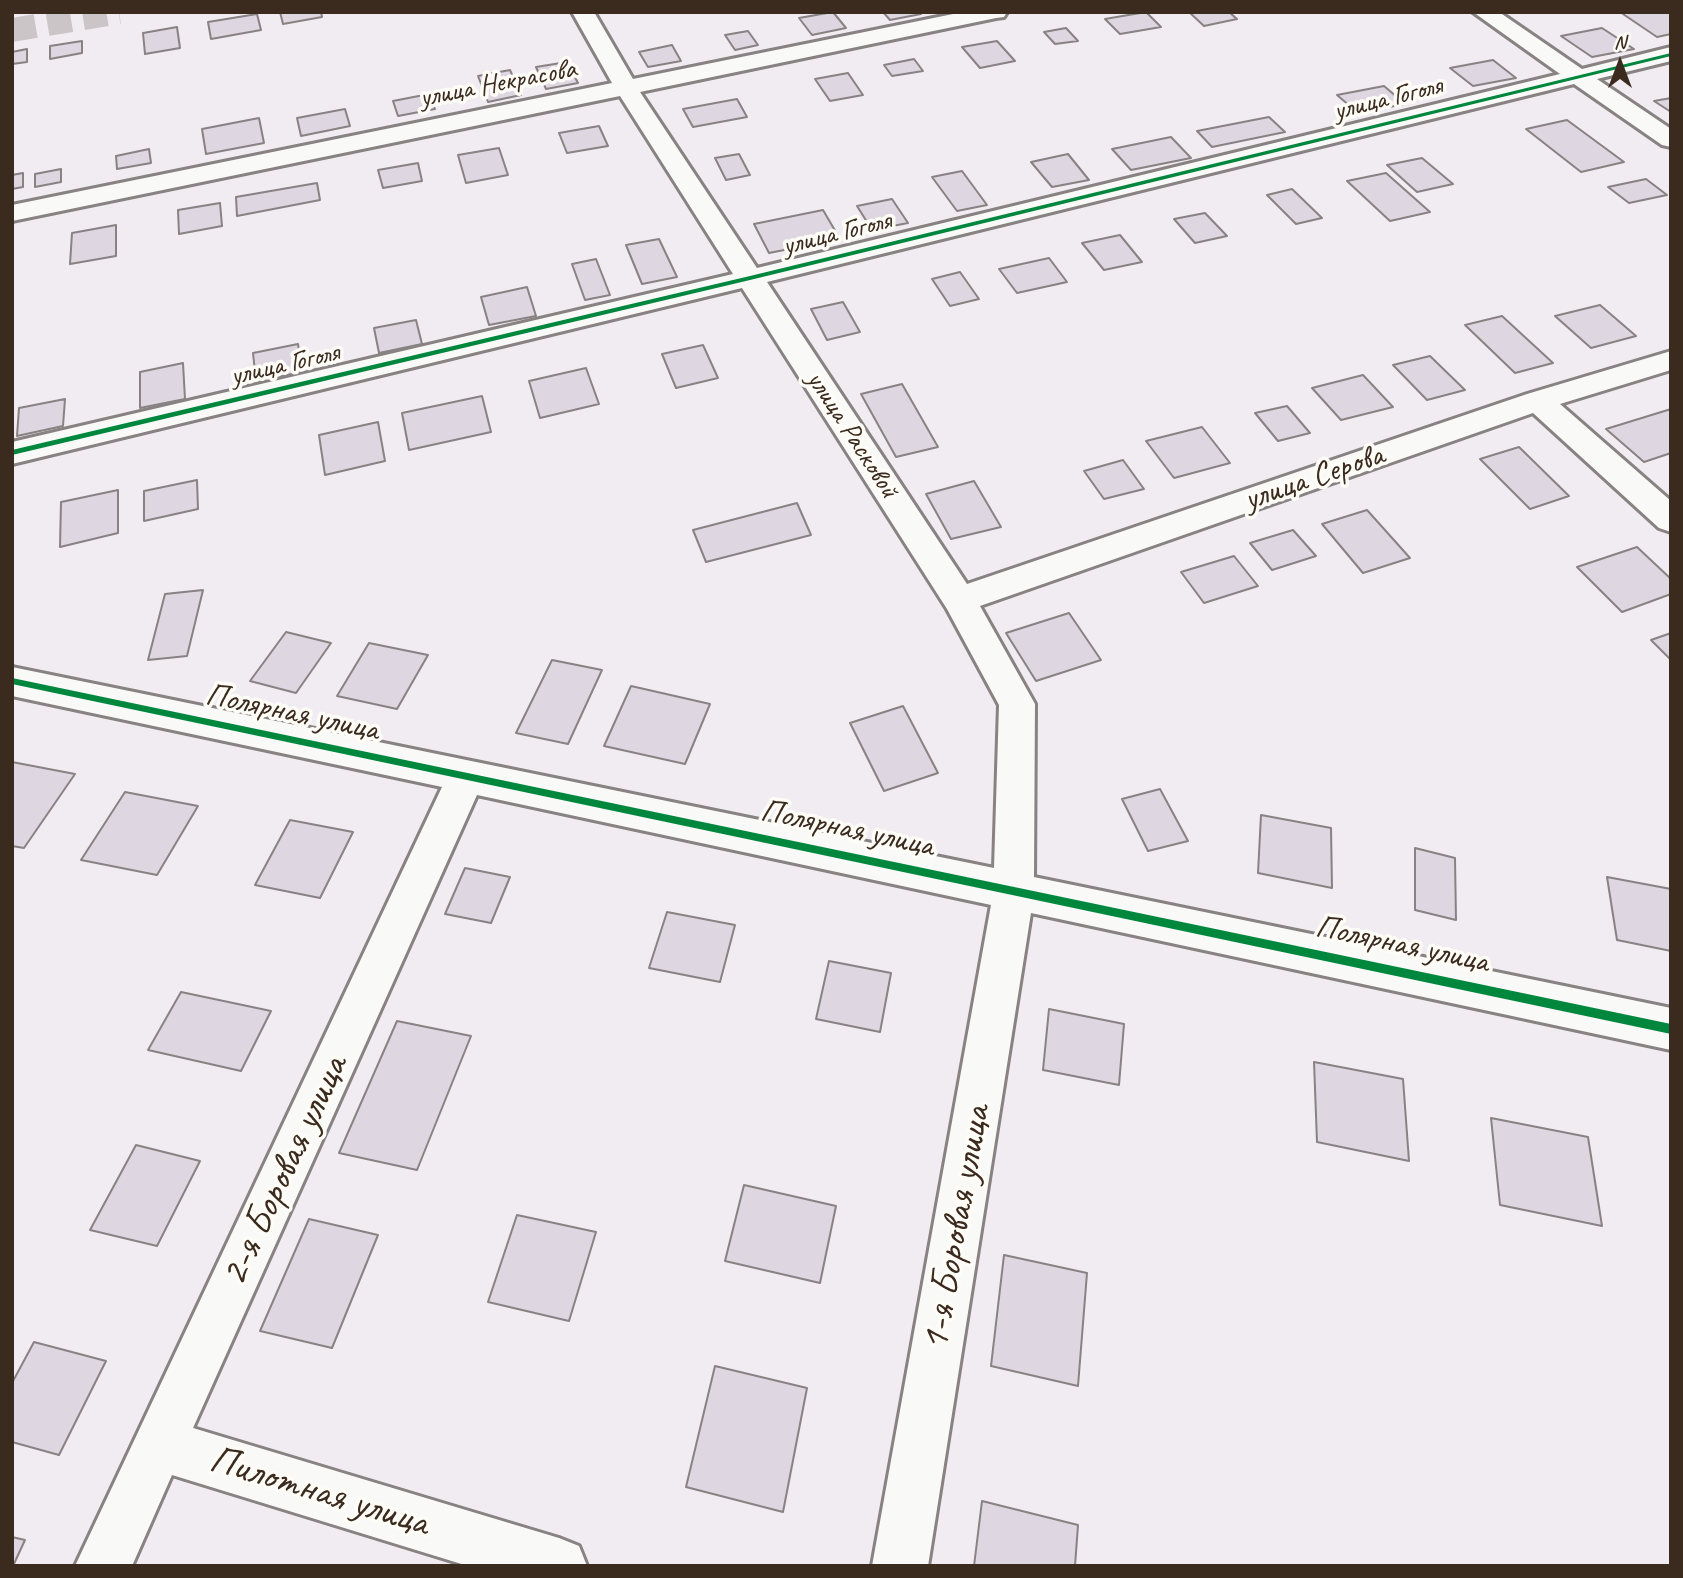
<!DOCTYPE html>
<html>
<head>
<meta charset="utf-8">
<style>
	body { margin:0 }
	#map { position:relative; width:1683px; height:1578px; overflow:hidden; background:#f0ecf1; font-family:Caveat,sans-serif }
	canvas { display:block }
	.frame { position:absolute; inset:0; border:14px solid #3b2a1e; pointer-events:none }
	.north { position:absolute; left:1585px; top:28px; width:70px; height:70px; -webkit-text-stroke:5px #fdfcf7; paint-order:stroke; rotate:0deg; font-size:19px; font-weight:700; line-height:28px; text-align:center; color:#3b2a1e }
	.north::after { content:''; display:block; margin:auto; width:24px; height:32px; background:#3b2a1e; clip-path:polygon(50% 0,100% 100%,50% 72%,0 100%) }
</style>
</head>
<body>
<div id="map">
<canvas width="1683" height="1578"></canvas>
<div class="frame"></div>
<div class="north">N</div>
</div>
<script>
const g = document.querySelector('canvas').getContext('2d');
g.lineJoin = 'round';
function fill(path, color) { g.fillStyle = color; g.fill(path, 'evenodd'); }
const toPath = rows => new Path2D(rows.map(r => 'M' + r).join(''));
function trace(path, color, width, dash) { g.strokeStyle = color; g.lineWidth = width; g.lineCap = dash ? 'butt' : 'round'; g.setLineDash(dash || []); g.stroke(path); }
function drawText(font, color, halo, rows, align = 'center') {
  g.font = font + ' Caveat,sans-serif'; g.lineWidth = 7; g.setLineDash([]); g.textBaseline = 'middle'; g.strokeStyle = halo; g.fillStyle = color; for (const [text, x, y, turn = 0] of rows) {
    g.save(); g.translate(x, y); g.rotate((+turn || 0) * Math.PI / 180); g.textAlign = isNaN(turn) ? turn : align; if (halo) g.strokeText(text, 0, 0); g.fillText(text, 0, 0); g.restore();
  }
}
const building = toPath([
	[280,12,321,12,322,17,283,24,280,12],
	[833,12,846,28,812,35,799,18,833,12],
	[883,12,919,12,921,14,890,20,883,12],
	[1146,12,1161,27,1120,34,1105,19,1146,12],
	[1189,12,1229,12,1237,19,1204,26,1189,12],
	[1620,12,1671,12,1671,34,1657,37,1620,12],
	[257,14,261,30,211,39,208,22,257,14],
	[177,27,180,48,145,54,143,33,177,27],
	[1066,28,1078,41,1055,44,1044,32,1066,28],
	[1602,28,1634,49,1592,57,1561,36,1602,28],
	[748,31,758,45,735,50,725,35,748,31],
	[82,41,82,53,50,59,50,46,82,41],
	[997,41,1015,61,980,68,962,47,997,41],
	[672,45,681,61,648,67,639,52,672,45],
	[27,49,27,62,12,64,12,52,27,49],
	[914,59,923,71,892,76,884,65,914,59],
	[1493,60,1516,78,1473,86,1450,68,1493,60],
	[567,62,578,83,546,89,536,67,567,62],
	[510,70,521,95,488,102,478,76,510,70],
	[848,73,863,95,830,101,815,79,848,73],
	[1384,86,1405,104,1358,113,1337,95,1384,86],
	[429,94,435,109,398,116,393,101,429,94],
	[1671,98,1671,112,1654,101,1671,98],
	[737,99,747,117,693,127,683,109,737,99],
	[345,109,350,126,301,136,297,118,345,109],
	[1269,117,1285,132,1212,147,1197,131,1269,117],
	[259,118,264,143,206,154,202,129,259,118],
	[1567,120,1624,162,1581,172,1526,129,1567,120],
	[599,126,608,146,567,153,559,133,599,126],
	[1171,137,1191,158,1131,170,1112,149,1171,137],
	[499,148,508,175,466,183,458,155,499,148],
	[149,149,151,163,117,169,116,156,149,149],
	[739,154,750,175,726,180,715,158,739,154],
	[1068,154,1089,180,1052,187,1031,162,1068,154],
	[1422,158,1453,184,1417,192,1387,165,1422,158],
	[418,163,422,181,383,188,378,170,418,163],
	[61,169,61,182,35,187,35,174,61,169],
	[962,171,987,205,957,211,932,177,962,171],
	[23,173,23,187,12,189,12,175,23,173],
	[1386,173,1430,212,1390,221,1347,181,1386,173],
	[1646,179,1667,195,1629,203,1608,187,1646,179],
	[317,183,320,200,237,216,236,197,317,183],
	[1292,189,1322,218,1296,224,1267,195,1292,189],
	[892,199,908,223,872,230,857,206,892,199],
	[220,203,222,226,179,234,178,210,220,203],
	[823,210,840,239,769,253,754,224,823,210],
	[1205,213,1227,236,1195,243,1174,219,1205,213],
	[116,225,116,256,70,264,72,233,116,225],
	[1120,235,1142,262,1104,270,1082,243,1120,235],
	[659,239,677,277,642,284,626,245,659,239],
	[1049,258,1067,282,1017,293,999,269,1049,258],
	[596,259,610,295,585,300,572,264,596,259],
	[960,272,979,299,950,306,932,279,960,272],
	[527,287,536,316,489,325,481,297,527,287],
	[843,302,860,332,827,340,811,309,843,302],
	[1600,305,1636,336,1591,348,1555,316,1600,305],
	[1502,316,1553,363,1515,373,1465,325,1502,316],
	[416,320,422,344,379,353,374,328,416,320],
	[298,344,302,372,256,381,253,353,298,344],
	[703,345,718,378,676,388,662,354,703,345],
	[1430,356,1465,390,1427,400,1393,365,1430,356],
	[183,363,185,399,140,408,140,372,183,363],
	[586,368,599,404,540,418,529,381,586,368],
	[1363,375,1393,407,1341,420,1312,388,1363,375],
	[902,384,938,447,896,457,861,394,902,384],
	[482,396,491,432,409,450,402,413,482,396],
	[65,399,63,426,17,436,19,408,65,399],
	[1287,406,1310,433,1278,441,1255,413,1287,406],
	[1671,409,1671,453,1644,462,1606,429,1671,409],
	[378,422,385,461,325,475,319,435,378,422],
	[1202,427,1230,463,1174,478,1146,441,1202,427],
	[1519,447,1569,496,1530,509,1480,459,1519,447],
	[1123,460,1144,489,1104,499,1084,471,1123,460],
	[197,480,198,509,144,521,144,491,197,480],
	[974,481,1001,527,951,539,926,494,974,481],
	[118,490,118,533,60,547,61,502,118,490],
	[797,503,811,535,706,562,693,530,797,503],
	[1367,510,1410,558,1363,573,1322,524,1367,510],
	[1293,530,1316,556,1272,570,1250,543,1293,530],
	[1637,547,1671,579,1671,594,1622,612,1577,567,1637,547],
	[1234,556,1258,586,1204,603,1181,572,1234,556],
	[203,590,187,656,148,660,165,594,203,590],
	[1069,613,1101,660,1036,681,1006,633,1069,613],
	[286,632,331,643,296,693,250,681,286,632],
	[1671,633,1671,660,1651,640,1671,633],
	[369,643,428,655,397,709,337,696,369,643],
	[552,660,602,670,568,744,516,733,552,660],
	[631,686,710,704,685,764,604,746,631,686],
	[903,706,938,773,884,791,850,723,903,706],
	[12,762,75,774,24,848,12,846,12,762],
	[1160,789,1188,841,1148,851,1122,799,1160,789],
	[125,792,198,806,157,875,81,860,125,792],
	[1261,815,1331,828,1332,888,1258,873,1261,815],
	[290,820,353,832,320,898,255,885,290,820],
	[1415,848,1455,858,1456,920,1415,910,1415,848],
	[465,868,510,877,491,923,445,914,465,868],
	[1607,877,1671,889,1671,951,1617,940,1607,877],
	[667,912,735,925,720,982,649,968,667,912],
	[829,961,891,973,880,1032,816,1019,829,961],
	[181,992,271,1011,241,1071,148,1050,181,992],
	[1049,1009,1124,1024,1119,1085,1043,1070,1049,1009],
	[397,1021,471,1036,417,1170,339,1153,397,1021],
	[1314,1062,1403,1079,1409,1161,1317,1142,1314,1062],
	[1491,1118,1588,1137,1602,1226,1500,1205,1491,1118],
	[136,1145,200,1161,157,1246,90,1230,136,1145],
	[744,1185,836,1206,820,1283,725,1261,744,1185],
	[517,1215,596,1232,569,1321,488,1302,517,1215],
	[309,1219,378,1235,332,1348,260,1331,309,1219],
	[1004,1255,1087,1273,1078,1386,991,1366,1004,1255],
	[34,1342,106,1361,59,1455,12,1442,12,1383,34,1342],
	[715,1366,807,1388,783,1512,686,1487,715,1366],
	[982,1501,1078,1525,1075,1566,974,1566,982,1501],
	[12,1537,25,1540,13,1566,12,1566,12,1537]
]);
fill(building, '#ded6e1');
trace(building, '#888282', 2);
trace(toPath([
	[12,30,119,12]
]), '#ccc5c7', 24, [24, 12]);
const minor = toPath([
	[572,12,594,12,633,79,963,12,1007,12,1004,17,996,18,640,92,757,268,1560,74,1473,12,1499,12,1582,69,1671,47,1671,61,1597,79,1671,129,1671,147,1662,145,1574,84,767,282,967,584,1527,394,1671,351,1671,370,1560,404,1671,501,1671,532,1659,528,1533,413,980,606,1035,704,1034,877,1671,1008,1671,1050,1031,913,928,1566,872,1566,991,905,477,795,193,1428,559,1538,579,1546,587,1566,468,1566,172,1475,132,1566,75,1566,442,787,12,696,12,667,994,868,999,705,947,609,742,288,12,464,12,442,733,274,620,96,12,221,12,205,612,83,572,12]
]);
trace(minor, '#888282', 6);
fill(minor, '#f9f9f8');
fill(toPath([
	[1671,53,1671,56,750,280,12,455,12,450,750,276,1671,53],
	[12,678,1671,1024,1671,1034,12,684,12,678]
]), '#00873e');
drawText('28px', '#3b2a1e', '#fdfcf7', [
	["улица Некрасова",498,84,-11],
	["улица Гоголя",1388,99,-14],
	["улица Гоголя",837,234,-14],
	["улица Гоголя",285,365,-13],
	["улица Расковой",852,435,57]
]);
drawText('33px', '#3b2a1e', '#fdfcf7', [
	["улица Серова",1314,478,-19],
	["Полярная улица",292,713,12],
	["Полярная улица",847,829,12],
	["Полярная улица",1402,945,12]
]);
drawText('40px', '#3b2a1e', '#fdfcf7', [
	["2-я Боровая улица",285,1171,-65],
	["1-я Боровая улица",957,1228,-80],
	["Пилотная улица",319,1492,17]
]);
</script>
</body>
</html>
